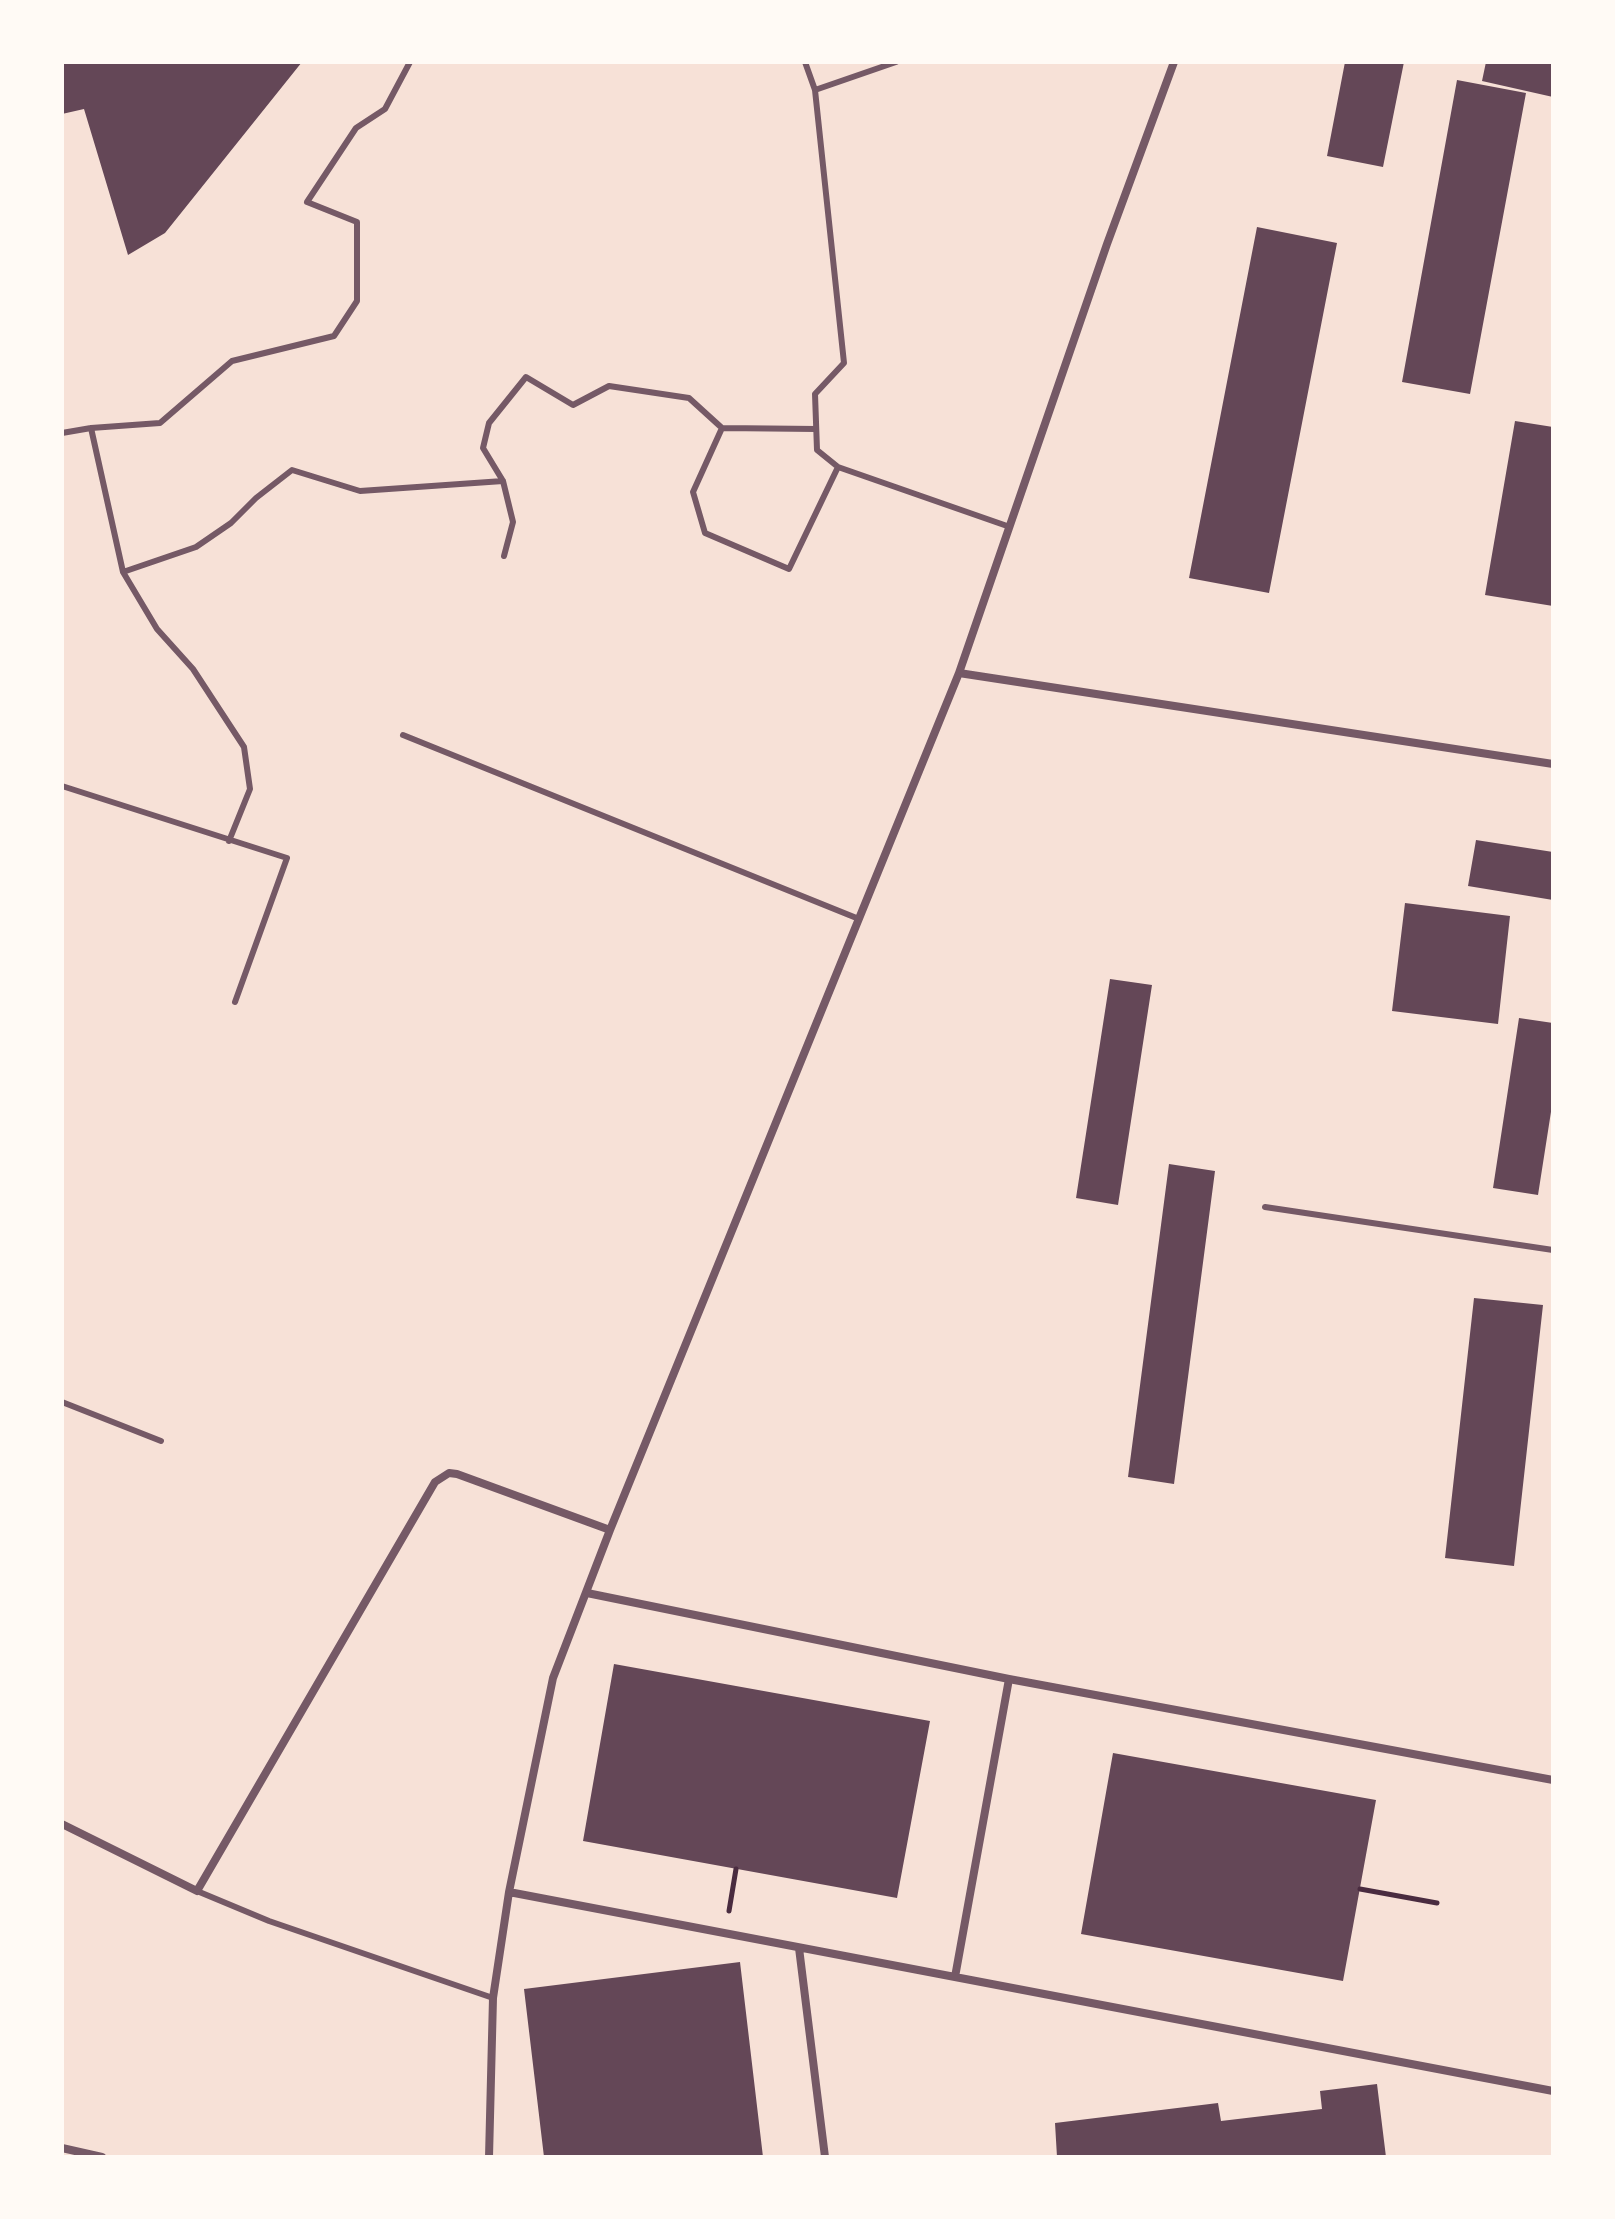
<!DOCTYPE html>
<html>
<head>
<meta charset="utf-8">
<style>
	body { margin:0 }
	#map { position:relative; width:1615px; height:2219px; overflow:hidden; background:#f7e1d7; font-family:"Libre Baskerville",serif }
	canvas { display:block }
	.frame { position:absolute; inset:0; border:64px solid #fffaf5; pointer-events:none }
</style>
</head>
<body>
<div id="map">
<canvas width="1615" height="2219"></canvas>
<div class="frame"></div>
</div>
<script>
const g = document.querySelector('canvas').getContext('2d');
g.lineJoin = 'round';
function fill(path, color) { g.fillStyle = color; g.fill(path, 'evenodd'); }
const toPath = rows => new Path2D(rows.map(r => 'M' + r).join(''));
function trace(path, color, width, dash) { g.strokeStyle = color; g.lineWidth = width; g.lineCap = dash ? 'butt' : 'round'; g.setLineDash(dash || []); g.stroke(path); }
fill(toPath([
	[62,62,302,62,165,233,128,255,84,109,62,114],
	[1345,62,1404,62,1383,167,1327,156],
	[1486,62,1553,62,1553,97,1482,81],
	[1457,80,1526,93,1470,394,1402,382],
	[1257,227,1337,243,1269,593,1189,578],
	[1515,421,1553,427,1553,606,1485,595],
	[1476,840,1553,852,1553,900,1468,886],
	[1405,903,1510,916,1498,1024,1392,1011],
	[1110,979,1152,985,1118,1205,1076,1198],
	[1519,1018,1553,1023,1553,1099,1538,1195,1493,1188],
	[1169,1164,1215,1171,1174,1484,1128,1477],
	[1474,1298,1543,1305,1514,1566,1445,1558],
	[614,1664,930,1721,897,1898,583,1841],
	[1113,1753,1376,1800,1343,1981,1081,1934],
	[740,1962,763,2157,544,2157,524,1989],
	[1377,2084,1386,2157,1057,2157,1055,2123,1218,2103,1221,2121,1322,2109,1320,2091]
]), '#644757');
trace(toPath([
	[1360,1889,1437,1903],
	[729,1911,736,1869]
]), '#4a2c40', 5);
trace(toPath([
	[805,62,815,90],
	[896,62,815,90,844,363,815,394,817,450,838,467,1010,527],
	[91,428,123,572,157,629,193,669,244,747,250,789,229,841],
	[722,428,816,429],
	[62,433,91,428,160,423,232,361,334,336,357,301,357,222,307,202,356,128,385,109,410,62],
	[504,556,513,522,503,481,483,448,489,423,526,377,573,405,609,386,689,398,722,428,693,492,705,533,789,569,838,467],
	[123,572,196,547,231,523,256,498,292,470,360,491,503,481],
	[403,735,859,919],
	[62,786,287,858,235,1002],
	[1265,1207,1553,1250],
	[62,1402,161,1441],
	[197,1891,269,1921,493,1998]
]), '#755966', 6);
trace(toPath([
	[959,673,1553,764],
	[587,1593,1009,1679,1553,1780],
	[62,1824,197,1891,435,1482,449,1473,457,1474,610,1530,959,673,1107,244,1174,62],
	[509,1892,1553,2091],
	[799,1948,825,2157],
	[955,1977,1009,1679],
	[62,2148,102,2157],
	[489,2157,493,1998,509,1892,553,1678,610,1530]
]), '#755966', 8);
</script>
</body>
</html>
